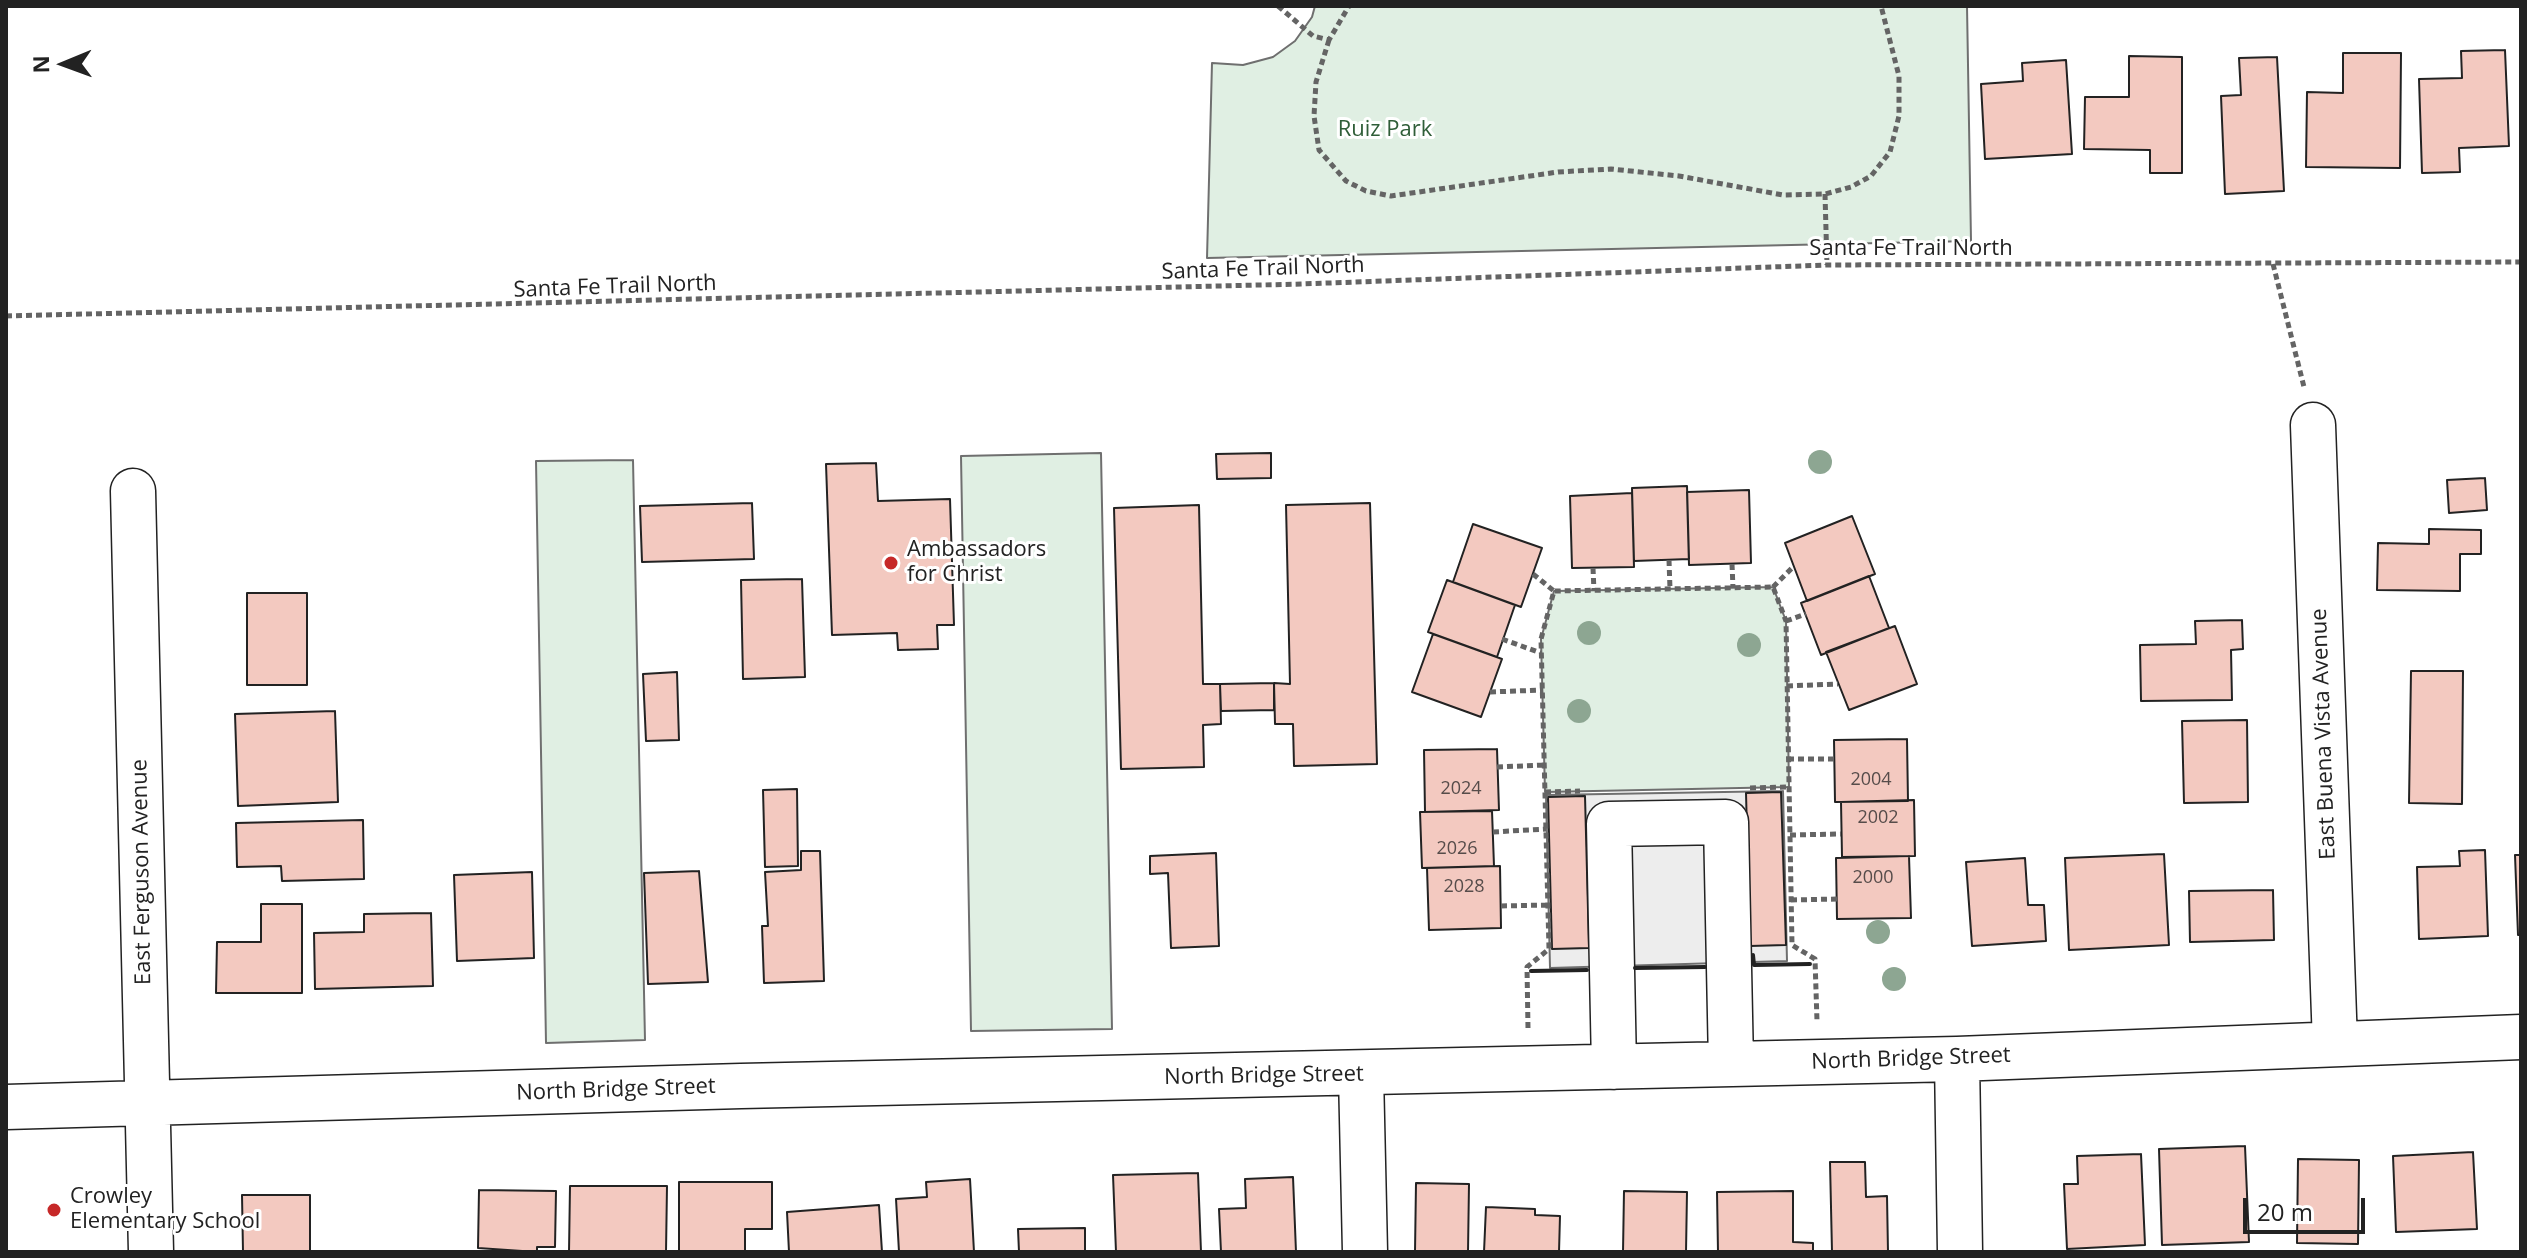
<!DOCTYPE html>
<html>
<head>
<meta charset="utf-8">
<style>
	body { margin:0 }
	#map { position:relative; width:2527px; height:1258px; overflow:hidden; background:#fff; font-family:"Open Sans",sans-serif }
	canvas { display:block }
	.frame { position:absolute; inset:0; border:8px solid #222; pointer-events:none }
	.north { position:absolute; left:24px; top:24px; width:80px; height:80px; -webkit-text-stroke:6px #fff; paint-order:stroke; rotate:269deg; font-size:22px; font-weight:700; line-height:32px; text-align:center; color:#222 }
	.north::after { content:''; display:block; margin:auto; width:28px; height:36px; background:#222; clip-path:polygon(50% 0,100% 100%,50% 72%,0 100%) }
	.scale { position:absolute; left:2243px; top:1198px; width:122px; height:36px; box-sizing:border-box; border:4px solid #222; border-top:0; padding-left:10px; font-size:24px; line-height:28px; white-space:nowrap; color:#222; -webkit-text-stroke:6px #fff; paint-order:stroke }
</style>
</head>
<body>
<div id="map">
<canvas width="2527" height="1258"></canvas>
<div class="frame"></div>
<div class="north">N</div>
<div class="scale">20 m</div>
</div>
<script>
const g = document.querySelector('canvas').getContext('2d');
g.lineJoin = 'round';
function fill(path, color) { g.fillStyle = color; g.fill(path, 'evenodd'); }
const toPath = rows => new Path2D(rows.map(r => 'M' + r).join(''));
function trace(path, color, width, dash) { g.strokeStyle = color; g.lineWidth = width; g.lineCap = dash ? 'butt' : 'round'; g.setLineDash(dash || []); g.stroke(path); }
function drawText(font, color, halo, rows, align = 'center') {
  g.font = font + ' "Open Sans",sans-serif'; g.lineWidth = 6; g.setLineDash([]); g.textBaseline = 'middle'; g.strokeStyle = halo; g.fillStyle = color; for (const [text, x, y, turn = 0] of rows) {
    g.save(); g.translate(x, y); g.rotate((+turn || 0) * Math.PI / 180); g.textAlign = isNaN(turn) ? turn : align; if (halo) g.strokeText(text, 0, 0); g.fillText(text, 0, 0); g.restore();
  }
}
const green = toPath([
	[1315,6,1967,6,1971,241,1207,258,1212,63,1243,65,1273,57,1295,41,1312,17,1315,6],
	[1101,453,1112,1029,971,1031,961,456,1101,453],
	[633,460,645,1040,546,1043,536,461,633,460],
	[1773,587,1786,621,1789,787,1545,792,1541,639,1554,591,1773,587]
]);
fill(green, '#e0efe3');
trace(green, '#6f6f6f', 2);
const parking = toPath([
	[1783,791,1787,961,1550,968,1546,795,1783,791]
]);
fill(parking, '#ededed');
trace(parking, '#6f6f6f', 2);
const building = toPath([
	[2505,50,2509,146,2459,148,2460,172,2422,173,2419,79,2462,78,2461,51,2505,50],
	[2343,53,2401,53,2400,168,2306,167,2307,92,2343,93,2343,53],
	[2129,56,2182,57,2182,173,2150,173,2150,150,2084,149,2085,97,2129,97,2129,56],
	[2277,57,2284,191,2225,194,2221,96,2241,95,2239,58,2277,57],
	[2066,60,2072,154,1985,159,1981,84,2023,81,2022,63,2066,60],
	[1271,453,1271,478,1217,479,1216,454,1271,453],
	[876,463,878,501,950,499,954,625,937,625,938,649,898,650,897,633,832,635,826,464,876,463],
	[2485,478,2487,510,2449,513,2447,480,2485,478],
	[1687,486,1689,559,1634,561,1632,488,1687,486],
	[1749,490,1751,563,1689,565,1687,492,1749,490],
	[1632,493,1634,567,1572,568,1570,496,1632,493],
	[752,503,754,559,642,562,640,506,752,503],
	[1370,503,1377,764,1294,766,1293,724,1275,724,1274,683,1290,684,1286,505,1370,503],
	[1199,505,1203,684,1220,684,1221,724,1203,725,1204,767,1121,769,1114,508,1199,505],
	[1852,516,1875,574,1807,601,1785,543,1852,516],
	[1473,524,1542,548,1521,607,1453,582,1473,524],
	[2429,529,2481,530,2481,554,2460,554,2460,591,2377,590,2378,543,2429,544,2429,529],
	[1869,576,1889,628,1821,655,1801,603,1869,576],
	[802,579,805,677,743,679,741,580,802,579],
	[1447,580,1515,605,1497,657,1428,632,1447,580],
	[247,593,307,593,307,685,247,685,247,593],
	[2242,620,2243,649,2231,650,2232,700,2141,701,2140,645,2196,644,2195,621,2242,620],
	[1895,626,1917,684,1849,710,1826,652,1895,626],
	[1433,634,1502,659,1481,717,1412,692,1433,634],
	[2411,671,2463,671,2462,804,2409,803,2411,671],
	[677,672,679,740,646,741,643,674,677,672],
	[1274,683,1274,710,1221,711,1220,684,1274,683],
	[335,711,338,802,238,806,235,714,335,711],
	[2247,720,2248,802,2184,803,2182,721,2247,720],
	[1907,739,1908,801,1835,802,1834,740,1907,739],
	[1497,749,1499,810,1425,812,1424,750,1497,749],
	[797,789,798,866,765,867,763,790,797,789],
	[1781,792,1786,945,1750,946,1746,793,1781,792],
	[1585,796,1589,948,1552,949,1548,797,1585,796],
	[1914,800,1915,856,1842,857,1841,802,1914,800],
	[1492,811,1494,866,1422,868,1420,812,1492,811],
	[363,820,364,879,282,881,281,866,237,867,236,823,363,820],
	[2485,850,2488,936,2419,939,2417,867,2460,866,2459,851,2485,850],
	[801,851,820,851,824,981,764,983,762,926,768,926,765,872,801,870,801,851],
	[1216,853,1219,946,1171,948,1168,873,1150,874,1150,856,1216,853],
	[2164,854,2169,945,2069,950,2065,858,2164,854],
	[2515,855,2521,855,2521,935,2518,935,2515,855],
	[1909,856,1911,918,1837,919,1836,858,1909,856],
	[2025,858,2028,905,2044,905,2046,941,1972,946,1966,862,2025,858],
	[1500,866,1501,928,1429,930,1427,868,1500,866],
	[699,871,708,982,648,984,644,873,699,871],
	[532,872,534,958,457,961,454,875,532,872],
	[2273,890,2274,940,2190,942,2189,891,2273,890],
	[261,904,302,904,302,993,216,993,217,942,261,942,261,904],
	[431,913,433,986,315,989,314,933,364,932,364,914,431,913],
	[2245,1146,2249,1242,2162,1245,2159,1149,2245,1146],
	[2473,1152,2477,1229,2396,1232,2393,1156,2473,1152],
	[2141,1154,2145,1245,2067,1249,2064,1184,2078,1184,2077,1156,2141,1154],
	[2298,1159,2359,1160,2358,1244,2297,1243,2298,1159],
	[1830,1162,1865,1162,1866,1197,1887,1196,1888,1252,1832,1252,1830,1162],
	[1198,1173,1201,1252,1116,1252,1113,1175,1198,1173],
	[1293,1177,1296,1252,1221,1252,1219,1209,1246,1208,1245,1179,1293,1177],
	[970,1179,974,1252,899,1252,896,1199,927,1197,926,1182,970,1179],
	[679,1182,772,1182,772,1229,745,1229,745,1252,679,1252,679,1182],
	[1416,1183,1469,1184,1468,1252,1415,1252,1416,1183],
	[570,1186,667,1186,666,1252,569,1252,570,1186],
	[479,1190,556,1191,555,1247,537,1247,537,1252,478,1248,479,1190],
	[1624,1191,1687,1192,1686,1252,1623,1252,1624,1191],
	[1793,1191,1793,1242,1813,1243,1813,1252,1718,1252,1717,1192,1793,1191],
	[242,1195,310,1195,310,1252,243,1252,242,1195],
	[879,1205,882,1252,789,1252,787,1212,879,1205],
	[1486,1207,1535,1209,1535,1215,1560,1216,1559,1252,1484,1252,1486,1207],
	[1085,1228,1085,1252,1019,1252,1018,1229,1085,1228]
]);
fill(building, '#f3c9c0');
trace(building, '#222', 2);
const minor = toPath([
	[2313,425,2335,1044],
	[133,491,151,1252],
	[1957,1059,1960,1252],
	[1614,1067,1609,824,1726,822,1731,1064],
	[1361,1074,1365,1252],
	[6,1107,741,1086,1957,1059,2521,1037]
]);
trace(minor, '#222', 47);
trace(toPath([
	[1278,6,1313,36,1329,40,1349,6],
	[1329,40,1316,82,1314,116,1319,150,1346,181,1366,191,1391,196,1558,172,1611,169,1679,176,1783,195,1825,194,1851,187,1871,176,1890,152,1899,116,1899,76,1881,6],
	[1825,194,1827,265],
	[2273,264,2304,387],
	[6,316,1301,284,1827,265,2521,262],
	[1669,560,1670,589],
	[1732,564,1733,588],
	[1593,568,1594,591],
	[1533,574,1554,591],
	[1773,587,1793,567],
	[1786,621,1806,614],
	[1502,639,1541,653],
	[1787,686,1838,684],
	[1490,692,1543,690],
	[1788,759,1835,759],
	[1497,767,1545,765],
	[1750,788,1789,787],
	[1545,792,1580,791],
	[1493,832,1546,829],
	[1790,835,1841,834],
	[1791,900,1837,899],
	[1501,906,1548,905],
	[1528,1028,1527,967,1549,949,1541,639,1554,591,1773,587,1786,621,1792,945,1815,959,1817,1021]
]), '#646464', 5, [6, 4]);
trace(minor, '#fff', 44);
trace(toPath([
	[1753,955,1754,965,1810,964],
	[1635,968,1705,967],
	[1531,971,1587,970]
]), '#222', 4);
g.fillStyle = '#8da692';
for (const [x, y] of [
	[1820,462],
	[1589,633],
	[1749,645],
	[1579,711],
	[1878,932],
	[1894,979]
]) { g.beginPath(); g.arc(x, y, 12, 0, 2 * Math.PI); g.fill(); }
for (const [x, y, r, color] of [
	[891,563,8,"#c62828"],
	[54,1210,8,"#c62828"]
]) { const dot = new Path2D(); dot.arc(x, y, r, 0, 2 * Math.PI); g.fillStyle = color; g.fill(dot); trace(dot, '#fff', 3); }
drawText('18px', '#564c4a', null, [
	["2004",1871,780],
	["2024",1461,789],
	["2002",1878,818],
	["2026",1457,849],
	["2000",1873,878],
	["2028",1464,887]
]);
drawText('22px', '#2f5e38', '#fff', [
	["Ruiz Park",1385,130]
]);
drawText('22px', '#222', '#fff', [
	["Santa Fe Trail North",1911,249],
	["Santa Fe Trail North",1263,269,-2],
	["Santa Fe Trail North",615,287,-2],
	["East Buena Vista Avenue",2324,734,-92],
	["East Ferguson Avenue",142,872,-91],
	["North Bridge Street",1911,1059,-2],
	["North Bridge Street",1264,1076,-1],
	["North Bridge Street",616,1090,-2]
]);
drawText('22px', '#222', '#fff', [
	["Ambassadors",907,550],
	["for Christ",907,575],
	["Crowley",70,1197],
	["Elementary School",70,1222]
], 'left');
</script>
</body>
</html>
